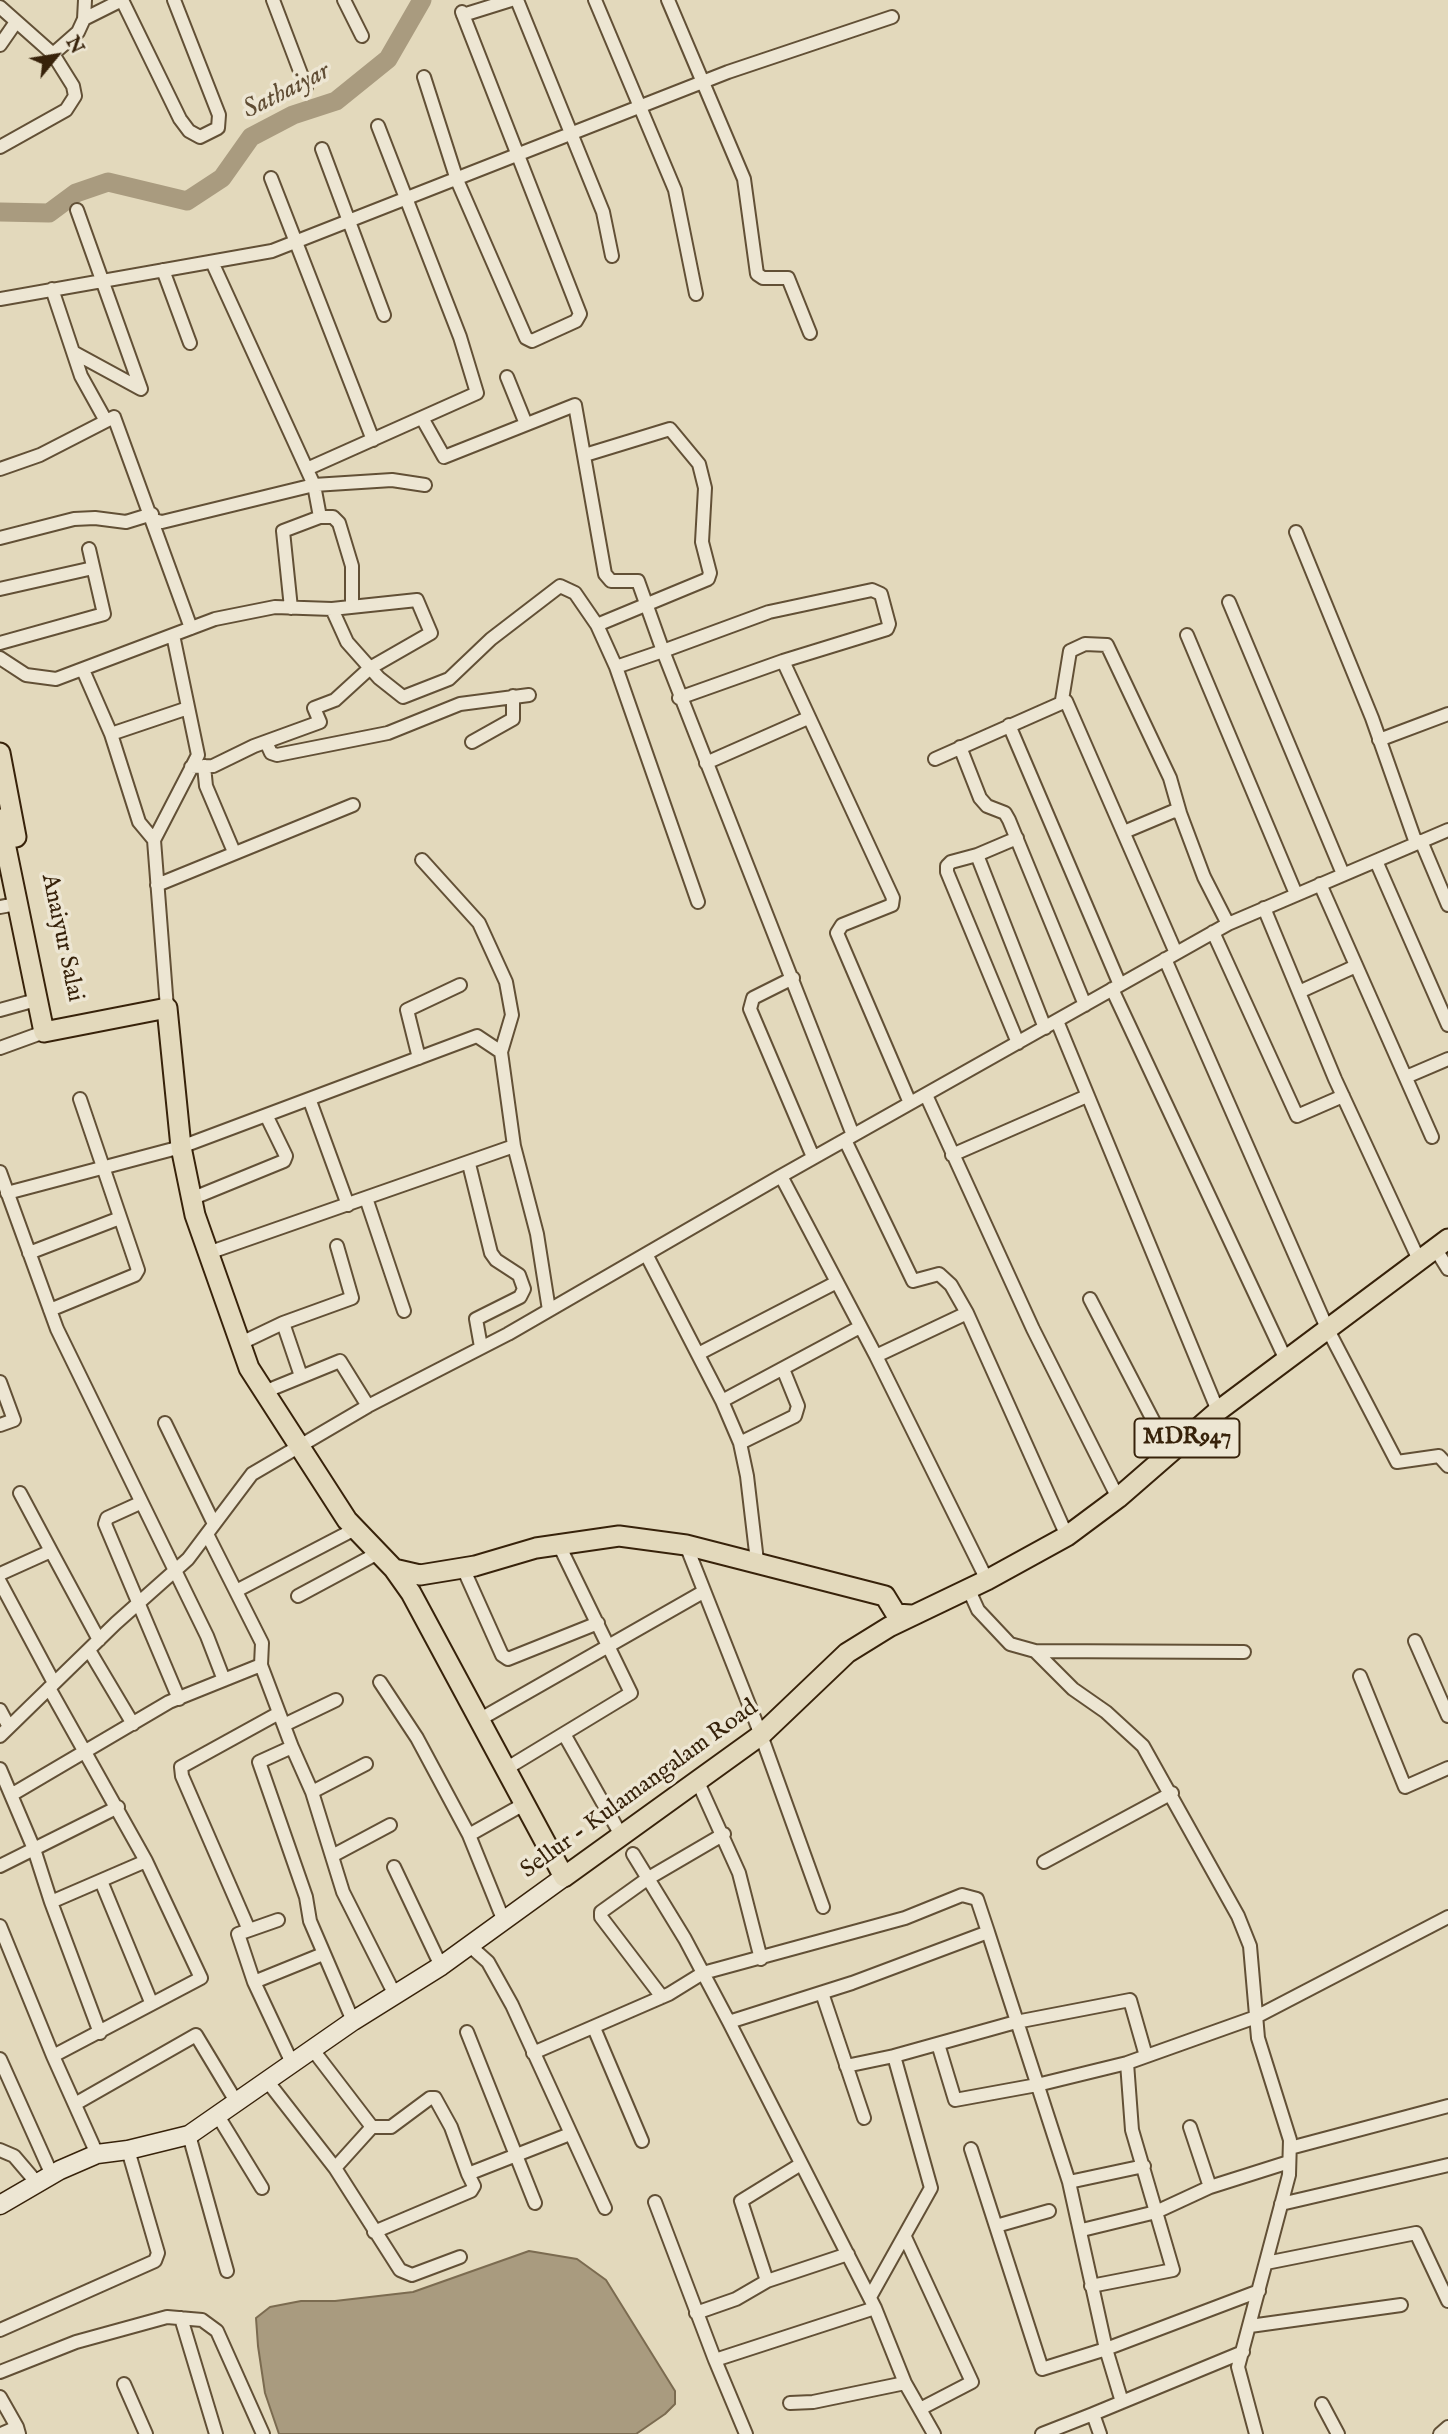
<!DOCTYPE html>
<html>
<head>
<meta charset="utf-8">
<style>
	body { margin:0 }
	#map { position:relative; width:1448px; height:2434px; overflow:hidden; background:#e3d9bc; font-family:"IM FELL English",serif }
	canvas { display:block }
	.north { position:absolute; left:21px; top:21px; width:70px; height:70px; -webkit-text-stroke:5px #ede6d3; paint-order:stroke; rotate:60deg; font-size:19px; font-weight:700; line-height:28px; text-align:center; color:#37220a }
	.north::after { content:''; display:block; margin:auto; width:24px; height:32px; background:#37220a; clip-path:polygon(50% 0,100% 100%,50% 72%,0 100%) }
</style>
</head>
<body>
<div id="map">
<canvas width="1448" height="2434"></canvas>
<div class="north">N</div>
</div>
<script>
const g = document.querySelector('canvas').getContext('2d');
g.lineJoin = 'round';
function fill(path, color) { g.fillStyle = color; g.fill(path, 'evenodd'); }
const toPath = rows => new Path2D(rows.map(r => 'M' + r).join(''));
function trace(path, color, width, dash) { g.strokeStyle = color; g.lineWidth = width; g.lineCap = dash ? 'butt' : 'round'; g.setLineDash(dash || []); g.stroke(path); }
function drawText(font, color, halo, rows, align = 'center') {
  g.font = font + ' "IM FELL English",serif'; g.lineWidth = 7; g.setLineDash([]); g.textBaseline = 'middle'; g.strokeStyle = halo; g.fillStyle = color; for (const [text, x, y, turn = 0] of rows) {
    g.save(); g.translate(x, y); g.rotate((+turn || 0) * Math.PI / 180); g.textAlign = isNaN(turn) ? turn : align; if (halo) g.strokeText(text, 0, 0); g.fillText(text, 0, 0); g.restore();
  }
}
const water = toPath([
	[529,2251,577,2259,606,2280,675,2391,675,2404,665,2414,636,2434,279,2434,265,2393,258,2346,256,2318,270,2307,301,2301,335,2301,413,2292,529,2251]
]);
fill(water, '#a99b7f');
trace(water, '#7b6b50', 2);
trace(toPath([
	[0,212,49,213,76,193,108,182,187,201,222,178,251,137,293,115,336,101,388,59,422,0]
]), '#a99b7f', 19);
const minor = toPath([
	[122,0,180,119,189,131,200,137,218,128,219,115,174,0],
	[273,0,306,87],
	[344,0,362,36],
	[517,0,603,212,612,256],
	[595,0,675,190,696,294],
	[668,0,744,179,757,274,763,278,788,278,810,333],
	[0,7,53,54,73,86,75,96,66,110,0,147],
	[463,15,511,0],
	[84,19,122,0],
	[0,45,16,22],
	[53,54,78,32,84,19,85,0],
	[424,77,457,180,526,338,532,341,576,321,580,314,462,12],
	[322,149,384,315],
	[271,178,373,440],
	[212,262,314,485,320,517,283,531,291,608],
	[163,270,190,343],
	[52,289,81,376,106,421],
	[0,299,272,251,728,72,892,17],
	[73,352,141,389,77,210],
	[507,377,526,424],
	[422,418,444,457,575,405,605,574,611,581,638,581,663,651,769,612,872,590,881,594,889,624,887,629,783,661,679,698],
	[585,455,670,429,699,464,705,488,702,542,710,573,708,579,597,625],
	[309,468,477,393,460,337,378,126],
	[0,469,40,455,114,417,191,628],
	[320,517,333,517,339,523,352,566,352,606],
	[154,520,162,522,314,485,392,480,425,485],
	[1296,532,1372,718,1416,843],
	[0,538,74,519,95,518,126,522,152,514],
	[0,589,93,568],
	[1229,602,1343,874],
	[1187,635,1296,894],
	[0,643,104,614,89,549],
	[0,658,26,675,56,679,215,619,275,607,332,609,347,642,379,678,403,697,449,679,491,639,560,586,575,593,597,625,616,667,663,651,853,1135],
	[783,661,893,898,892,905,842,925,837,933,910,1103],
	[616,667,698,902],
	[83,670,111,734,139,822,154,840],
	[1062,700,1070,651,1085,644,1107,645,1170,778,1180,813],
	[1009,725,1120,985],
	[111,734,188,708],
	[1379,740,1448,714],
	[266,742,271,753,277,755,388,733,460,704,529,695],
	[472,742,513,719,513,696],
	[960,747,980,798,987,806,1005,813,1009,820,1085,1005],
	[935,759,1066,701,1176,953],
	[706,763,808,718],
	[204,766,206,786,234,852],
	[191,767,213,766,254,746,320,722,314,708,335,700,370,668,431,633,417,600,332,609],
	[1124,832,1174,811,1180,813,1204,877,1228,924],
	[1017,838,977,855,1045,1028],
	[1421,841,1448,905],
	[977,855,951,862,947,866,947,872,1018,1043],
	[422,860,479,923,506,982,512,1015,501,1052,514,1146,537,1234,549,1310],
	[1376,861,1448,1025],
	[1320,884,1432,1137],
	[157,885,353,805],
	[0,907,16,904],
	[1264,908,1335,1079,1419,1260],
	[1213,932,1297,1116,1343,1096],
	[1165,959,1327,1328,1397,1462,1439,1456,1448,1466],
	[793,978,753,998,750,1009,813,1157],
	[1112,989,1286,1360],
	[1299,992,1356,966],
	[167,1008,154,840,198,755,173,635],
	[0,1010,36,1000],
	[1057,1021,1218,1411],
	[0,1048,44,1032],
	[419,1058,407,1010,460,985],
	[1406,1077,1448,1059],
	[926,1095,1033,1329,1118,1498],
	[310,1101,348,1205],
	[845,1140,913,1281,939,1274,951,1285,967,1313],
	[952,1155,1087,1096],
	[469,1164,491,1253,496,1260,519,1275,524,1289,520,1297,476,1319,481,1347],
	[0,1172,57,1329,207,1636,224,1680],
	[781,1176,1228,924,1448,830],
	[7,1193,181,1147,477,1036,501,1052],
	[366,1198,404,1311],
	[191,1199,284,1161,286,1156,267,1117],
	[1435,1248,1448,1269],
	[29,1253,120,1218],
	[208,1253,514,1146],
	[646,1254,722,1401,740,1443,747,1476,757,1561],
	[1090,1299,1155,1424,1173,1450],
	[50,1310,135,1275,138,1270,80,1099],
	[283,1323,301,1376],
	[239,1344,283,1323,352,1298,337,1246],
	[698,1354,837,1282],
	[876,1356,967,1313,1067,1536],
	[0,1382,14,1420,0,1425],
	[264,1392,340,1361,368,1406],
	[722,1401,860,1327],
	[165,1423,214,1524],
	[740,1443,795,1416,798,1406,783,1369],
	[20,1493,51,1551],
	[140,1503,107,1518,105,1524,179,1699],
	[207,1534,262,1643,261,1665,292,1747,259,1762,306,1897,310,1921,353,2021],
	[686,1545,761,1735,823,1907],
	[463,1568,502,1655,508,1659,598,1623],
	[0,1574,51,1551,99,1640],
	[0,1582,54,1683],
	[968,1588,978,1610,1010,1644,1035,1651,1073,1689,1106,1712,1143,1746,1238,1916,1250,1946,1258,2038,1290,2140,1289,2175,1238,2367,1256,2434],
	[236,1591,355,1529],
	[298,1596,378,1553],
	[1415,1641,1448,1716],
	[89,1650,133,1724],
	[1035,1651,1244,1652],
	[1360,1676,1405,1787,1448,1768],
	[380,1682,417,1738,469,1835,524,1804],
	[49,1688,146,1861],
	[0,1710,9,1727],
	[477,1721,703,1592],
	[284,1725,336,1700],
	[564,1734,621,1835],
	[0,1736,116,1623,188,1559,252,1474,368,1406,508,1334,781,1176,876,1356,987,1580],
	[292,1747,312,1792,343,1892,395,1995],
	[0,1769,34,1849,51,1902,146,1861,201,1978,53,2056,97,2154],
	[504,1770,631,1693,559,1545],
	[697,1780,739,1873,761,1959],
	[312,1792,366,1764],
	[11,1795,169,1702,261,1665],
	[469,1835,503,1919],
	[633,1854,685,1939,729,2022,875,2308,905,2383,934,2434],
	[332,1856,390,1825],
	[1044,1862,1172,1793],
	[0,1866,118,1807],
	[394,1867,441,1966],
	[101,1881,151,2002],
	[51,1902,100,2033],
	[278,1920,238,1934,254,1982,293,2065],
	[0,1926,53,2056],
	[249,1930,182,1776,181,1767,279,1713],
	[469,1945,488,1962,512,2005,605,2208],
	[254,1982,323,1954],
	[822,1993,864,2118],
	[662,1997,601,1917,601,1912,647,1879,724,1834],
	[729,2022,852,1983,988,1932,1069,2182,1106,2349,1122,2402],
	[594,2028,642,2141],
	[467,2032,535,2203],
	[938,2044,955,2100,1037,2085,1127,2063,1256,2017,1448,1917],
	[313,2050,372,2127,335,2168],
	[533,2053,669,1994,703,1973,905,1918,962,1895,977,1899,988,1932],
	[0,2059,52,2175],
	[846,2066,894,2056],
	[268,2082,335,2168,400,2270,412,2275,460,2257],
	[75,2104,196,2035,237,2103],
	[218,2116,262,2188],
	[372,2127,391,2127,430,2098,435,2098,451,2127,468,2174,570,2134],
	[1190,2127,1210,2187],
	[189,2135,227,2271],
	[1290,2148,1448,2106],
	[971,2149,1042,2369,1106,2349,1259,2291],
	[0,2150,14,2156,37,2183],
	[1069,2182,1144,2166],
	[655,2202,715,2360],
	[1281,2204,1448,2165],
	[996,2226,1049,2211],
	[1082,2230,1156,2212,1210,2187,1289,2162],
	[374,2232,471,2191,474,2186,468,2174],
	[905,2237,972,2382,920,2409],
	[1266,2263,1416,2233,1448,2301],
	[767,2281,848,2254],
	[1091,2286,1173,2270,1132,2130,1127,2063],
	[870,2297,931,2188,894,2056,1016,2022,1130,2000,1146,2056],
	[696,2313,736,2299,767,2281,741,2201,801,2164],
	[181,2318,216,2434],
	[1250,2326,1401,2305],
	[0,2330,155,2261,158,2253,128,2150],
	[0,2372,76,2342,167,2317,202,2320,217,2331,263,2434],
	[124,2384,146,2434],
	[0,2397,17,2427],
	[790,2403,813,2402,905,2383],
	[1322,2404,1338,2434],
	[1,2434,17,2427,19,2434],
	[746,2434,715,2360,875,2308],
	[1042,2434,1093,2414],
	[1100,2434,1093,2414,1243,2352],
	[1440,2434,1448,2427]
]);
const secondary = toPath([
	[0,2205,60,2170,97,2154,128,2150,189,2135,353,2021,441,1966,564,1877]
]);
const primary = toPath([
	[0,753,16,837],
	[0,819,44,1032,167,1008,181,1147,195,1215,249,1368,347,1520,394,1569,411,1593,564,1877,761,1735,847,1653,889,1627,987,1580,1067,1536,1118,1498,1218,1411,1448,1239],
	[394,1569,420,1575,475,1566,536,1548,619,1536,686,1545,885,1596,896,1614,911,1615]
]);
trace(minor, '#625036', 16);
trace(secondary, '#37220a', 21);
trace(primary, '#37220a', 23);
trace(minor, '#ede6d3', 12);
trace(secondary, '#ede6d3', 18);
trace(primary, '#e3d9bc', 19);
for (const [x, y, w] of [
	[1187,1438,105]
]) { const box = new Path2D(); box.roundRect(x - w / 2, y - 19.5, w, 39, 5); g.fillStyle = '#ede6d3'; g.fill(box); trace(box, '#37220a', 2); }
drawText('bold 23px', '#37220a', null, [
	["MDR947",1187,1438]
]);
drawText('24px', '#37220a', '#ede6d3', [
	["Anaiyur Salai",61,938,78],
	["Sellur - Kulamangalam Road",640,1790,-36]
]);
drawText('italic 26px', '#5f4c33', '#ede6d3', [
	["Sathaiyar",287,92,-27]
]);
</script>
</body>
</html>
